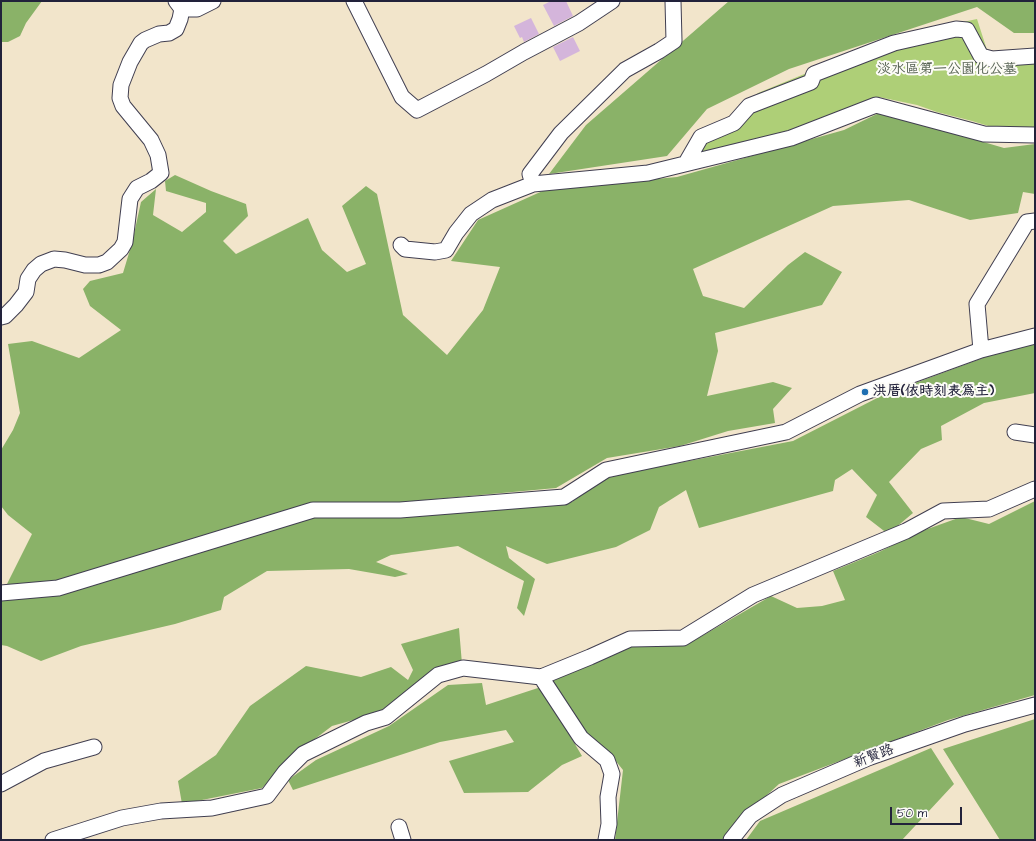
<!DOCTYPE html>
<html>
<head>
<meta charset="utf-8">
<style>
	body { margin:0 }
	#map { position:relative; width:1036px; height:841px; overflow:hidden; background:#f2e5cb; font-family:"Architects Daughter",sans-serif }
	canvas { display:block }
	.frame { position:absolute; inset:0; border:2px solid #22223b; pointer-events:none }
	.scale { position:absolute; left:890px; top:807px; width:72px; height:18px; box-sizing:border-box; border:2px solid #22223b; border-top:0; padding-left:5px; font-size:12px; line-height:14px; white-space:nowrap; color:#22223b; -webkit-text-stroke:3px #fdfcf7; paint-order:stroke }
</style>
</head>
<body>
<div id="map">
<canvas width="1036" height="841"></canvas>
<div class="frame"></div>
<div class="scale">50 m</div>
</div>
<script>
const g = document.querySelector('canvas').getContext('2d');
g.lineJoin = 'round';
function fill(path, color) { g.fillStyle = color; g.fill(path, 'evenodd'); }
const toPath = rows => new Path2D(rows.map(r => 'M' + r).join(''));
function trace(path, color, width, dash) { g.strokeStyle = color; g.lineWidth = width; g.lineCap = dash ? 'butt' : 'round'; g.setLineDash(dash || []); g.stroke(path); }
function drawText(font, color, halo, rows, align = 'center') {
  g.font = font + ' "Architects Daughter","LXGW WenKai TC",sans-serif'; g.lineWidth = 4; g.setLineDash([]); g.textBaseline = 'middle'; g.strokeStyle = halo; g.fillStyle = color; for (const [text, x, y, turn = 0] of rows) {
    g.save(); g.translate(x, y); g.rotate((+turn || 0) * Math.PI / 180); g.textAlign = isNaN(turn) ? turn : align; if (halo) g.strokeText(text, 0, 0); g.fillText(text, 0, 0); g.restore();
  }
}
fill(toPath([
	[977,19,988,53,1035,49,1035,127,995,128,972,121,937,112,917,105,879,97,789,132,679,164,688,145,704,127,726,120,758,93,897,36]
]), '#aecf77');
fill(toPath([
	[1,1,42,1,26,23,20,36,8,42,1,42],
	[729,1,1035,1,1035,33,1014,33,977,7,789,69,707,109,667,156,549,174,586,125],
	[881,112,1004,148,1035,144,1035,194,1023,192,1018,213,970,220,909,200,833,206,693,269,703,296,744,308,788,265,805,252,842,272,822,305,715,333,718,351,707,396,773,382,792,388,773,409,775,423,728,431,680,446,607,458,556,488,404,502,296,507,107,566,48,583,4,590,32,534,8,515,1,506,1,450,13,430,20,413,8,344,32,341,79,358,121,330,90,306,83,289,90,281,123,273,132,243,141,202,156,189,153,215,182,232,206,212,206,203,166,191,165,181,175,175,211,191,246,204,248,216,223,241,236,254,308,218,322,250,347,272,366,264,342,206,366,186,377,194,403,315,447,355,483,310,500,267,451,261,478,220,547,189,677,177,844,130],
	[1035,340,1035,393,984,403,941,426,942,440,921,449,889,482,913,513,888,534,866,517,877,495,852,469,835,480,833,491,699,528,686,490,659,507,650,530,616,547,547,564,506,546,509,558,535,579,524,616,517,608,524,581,458,546,391,555,376,562,408,574,395,577,349,569,267,571,224,597,221,610,175,624,81,646,41,661,7,646,1,645,1,600,315,515,474,511,572,502,608,475,689,461,793,441,883,395,1026,342],
	[1035,501,1035,695,948,720,779,784,730,829,723,840,615,840,623,770,611,755,584,734,550,682,630,644,688,644,771,596,797,608,822,606,845,600,833,571,879,552,922,531,961,517,989,524],
	[459,628,462,664,409,689,378,713,332,726,303,748,262,788,182,804,178,781,216,755,250,706,306,666,361,677,391,667,408,680,413,670,401,644],
	[482,683,486,705,541,687,582,756,562,765,528,792,464,793,449,761,514,742,506,730,440,742,293,790,288,780,316,760,389,726,448,685],
	[1035,719,1035,840,1000,840,943,749],
	[931,748,954,784,902,840,746,840,760,821]
]), '#8ab268');
fill(toPath([
	[551,1,566,1,573,16,554,26,543,5],
	[531,18,539,34,524,42,522,37,520,38,514,26],
	[573,37,580,51,560,61,553,47]
]), '#d4b5db');
const minor = toPath([
	[176,1,182,9,197,9,213,1],
	[354,1,402,97,417,110,486,74,524,52,579,23,612,1],
	[686,163,701,137,734,123,749,106,811,82,814,74,894,43,956,29,967,30,981,56,992,59,1035,56],
	[533,184,648,173,791,138,876,105,984,134,1035,135],
	[401,245,405,249,435,252,446,250,456,233,471,214,492,200,533,184,530,174,561,133,625,70,659,51,674,41,673,1],
	[1,317,5,316,16,305,26,292,28,279,34,270,41,264,54,259,65,260,85,265,99,265,107,262,121,249,125,242,130,199,137,188,151,181,161,173,158,155,151,140,123,106,120,98,121,85,130,62,141,43,145,40,159,34,169,33,176,29,180,19,182,9],
	[981,350,977,304,1027,222,1035,221],
	[1015,432,1035,435],
	[1,593,58,588,313,510,400,510,564,497,606,470,786,432,860,394,981,350,1035,336],
	[1,784,44,761,94,747],
	[399,827,403,840],
	[53,840,122,818,161,811,212,808,267,796,285,772,303,754,366,723,386,717,438,675,463,668,541,677],
	[606,840,609,824,608,797,612,774,607,760,581,738,541,677,590,657,630,639,683,638,753,595,906,531,943,511,989,509,1035,489],
	[731,840,750,816,782,795,868,758,965,724,1035,705]
]);
trace(minor, '#413f51', 17);
trace(minor, '#fff', 15);
for (const [x, y, r, color] of [
	[865,392,4,"#1f6fb2"]
]) { const dot = new Path2D(); dot.arc(x, y, r, 0, 2 * Math.PI); g.fillStyle = color; g.fill(dot); trace(dot, '#fdfcf7', 1.5); }
drawText('14px', '#535f50', '#fdfcf7', [
	["淡水區第一公園化公墓",947,70]
]);
drawText('bold 14px', '#22223b', '#fdfcf7', [
	["洪厝(依時刻表為主)",873,392]
], 'left');
drawText('14px', '#22223b', '#fdfcf7', [
	["新賢路",874,757,-21]
]);
</script>
</body>
</html>
